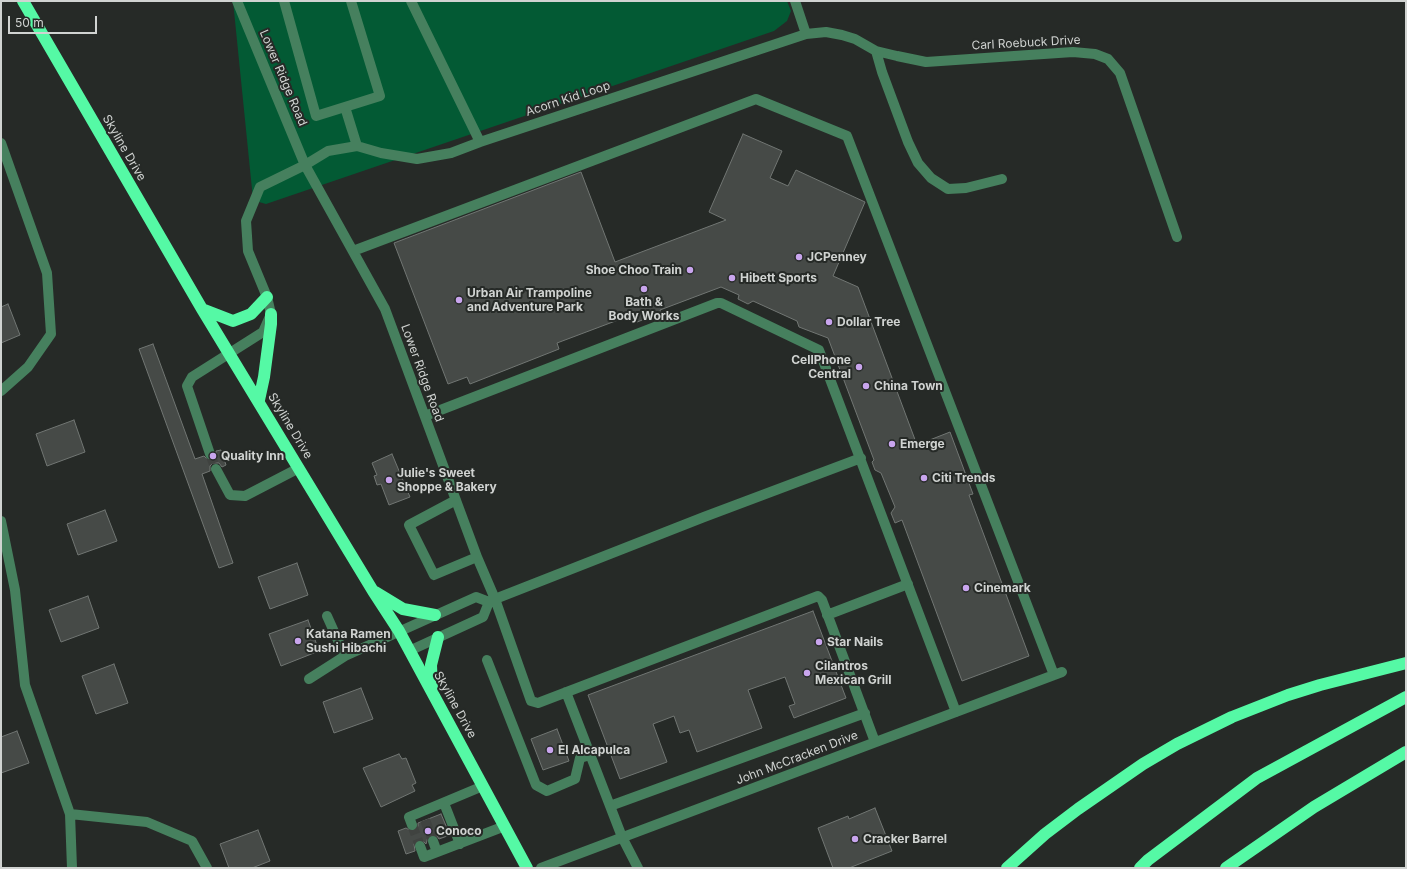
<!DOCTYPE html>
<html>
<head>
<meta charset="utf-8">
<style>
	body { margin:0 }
	#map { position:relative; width:1407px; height:869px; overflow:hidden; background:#262a27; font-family:Inter,sans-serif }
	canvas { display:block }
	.frame { position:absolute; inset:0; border:2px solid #d0d3d1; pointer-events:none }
	.scale { position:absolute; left:8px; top:16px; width:89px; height:18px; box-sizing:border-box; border:2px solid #d0d3d1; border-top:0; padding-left:5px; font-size:12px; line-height:14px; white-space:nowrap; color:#d0d3d1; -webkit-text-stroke:3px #262a27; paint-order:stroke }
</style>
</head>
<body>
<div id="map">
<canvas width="1407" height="869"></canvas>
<div class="frame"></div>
<div class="scale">50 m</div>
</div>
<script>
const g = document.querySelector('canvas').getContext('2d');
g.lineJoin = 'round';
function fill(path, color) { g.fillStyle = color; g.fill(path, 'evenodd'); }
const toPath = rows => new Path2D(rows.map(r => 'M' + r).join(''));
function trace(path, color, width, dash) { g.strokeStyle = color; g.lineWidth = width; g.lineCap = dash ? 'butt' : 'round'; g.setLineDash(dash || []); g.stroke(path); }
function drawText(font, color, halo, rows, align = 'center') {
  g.font = font + ' Inter,sans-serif'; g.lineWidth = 4; g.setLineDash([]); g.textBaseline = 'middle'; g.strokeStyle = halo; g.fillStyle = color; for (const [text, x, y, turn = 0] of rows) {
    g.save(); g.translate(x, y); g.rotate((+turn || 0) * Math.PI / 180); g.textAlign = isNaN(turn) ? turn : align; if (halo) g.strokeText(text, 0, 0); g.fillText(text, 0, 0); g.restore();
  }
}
fill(toPath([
	[233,1,787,1,791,11,787,21,774,31,266,204,259,202,253,199]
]), '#035a34');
const building = toPath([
	[743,134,782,151,770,178,788,186,796,170,865,202,833,276,858,287,917,445,950,432,973,494,969,495,1029,656,962,681,902,520,895,523,891,513,895,507,881,473,875,470,872,462,874,460,828,338,799,327,797,321,753,301,748,304,738,299,739,295,721,287,660,310,661,313,637,322,634,314,557,343,559,349,470,384,467,377,448,384,394,243,581,172,615,262,726,220,709,212,743,134],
	[8,304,20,335,1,343,1,307,8,304],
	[153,344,195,459,204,456,208,460,212,460,216,456,216,451,221,450,226,465,222,467,219,463,213,463,210,466,210,471,202,474,233,563,219,568,139,349,153,344],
	[74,420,85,452,47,466,36,434,74,420],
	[392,454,410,497,389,505,381,484,377,485,374,476,377,475,372,463,392,454],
	[105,510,117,541,78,555,67,524,105,510],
	[297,563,308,595,270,609,258,577,297,563],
	[88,596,99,628,61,642,49,610,88,596],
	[813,611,846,698,794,718,789,706,795,704,785,677,748,690,762,728,697,752,689,730,680,733,674,716,653,724,667,762,620,779,588,695,813,611],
	[308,620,319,651,281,666,269,634,308,620],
	[114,664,128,703,96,714,82,676,114,664],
	[361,688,373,719,334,733,323,702,361,688],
	[557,729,569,761,543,770,531,739,557,729],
	[17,731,29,763,1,773,1,737,17,731],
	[399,754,402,759,406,758,416,783,412,785,415,791,381,807,363,768,399,754],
	[875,808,892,851,849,868,833,868,818,828,848,816,849,819,875,808],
	[441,814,450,835,439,839,437,836,430,835,428,837,426,844,422,840,417,840,414,844,415,851,406,854,398,831,406,828,411,831,415,831,418,826,418,823,441,814],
	[258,830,270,861,252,868,229,868,220,844,258,830]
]);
fill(building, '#464a47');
trace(building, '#717673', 1);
trace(toPath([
	[210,454,216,469],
	[425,820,433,841],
	[412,825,420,846]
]), '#404340', 10, [10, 5]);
trace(toPath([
	[284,1,316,116,380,96,351,1],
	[411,1,480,142],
	[795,1,806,34],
	[876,51,882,72,908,142,918,163,931,178,948,189,966,188,1002,179],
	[345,107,357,146],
	[1,143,47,273,51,334,28,367,1,391],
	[353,251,756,99,847,136,1054,675],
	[425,416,717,303,721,303,819,350,956,712],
	[210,454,187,386,192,377,263,332,271,314,267,297,248,251,246,221,260,187,305,165,237,1],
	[216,469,230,495,245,496,299,468],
	[456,500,409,525,434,575,477,557],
	[1,521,15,590,25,685,70,814,72,868],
	[827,615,908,584],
	[327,616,345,656],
	[409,651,483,617,489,602,495,599,704,517,861,458],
	[487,660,536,785,547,791,575,779,580,758,590,755],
	[309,679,345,656,476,597,489,602],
	[566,692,622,837,638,868],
	[875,742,822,600,818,596,538,703,531,701,495,599,477,557,385,309,305,165,328,151,357,146,381,153,417,159,451,153,480,142,806,34,826,32,842,35,855,39,876,51,897,56,926,62,1073,52,1095,54,1108,59,1120,73,1177,237],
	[444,803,460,844],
	[610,806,865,713],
	[70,814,147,822,192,841,207,868],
	[412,825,409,817,483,786],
	[433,841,437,852],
	[420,846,424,857,505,826],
	[541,868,1062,672]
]), '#46805e', 10);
trace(toPath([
	[23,1,202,309,373,591,399,631,527,868],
	[202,309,233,321,251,314,267,297],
	[259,400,264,377,271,324,271,314],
	[375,592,403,609,435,615],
	[432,690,431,665,438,637],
	[1007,868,1045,834,1078,809,1143,764,1177,744,1232,717,1288,695,1320,685,1406,663],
	[1140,868,1148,860,1257,778,1406,697],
	[1226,868,1314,807,1406,752]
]), '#55f9a5', 12);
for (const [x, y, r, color] of [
	[799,257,4,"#c9a5ee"],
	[690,270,4,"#c9a5ee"],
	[732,278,4,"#c9a5ee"],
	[644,289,4,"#c9a5ee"],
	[459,300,4,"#c9a5ee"],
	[829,322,4,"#c9a5ee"],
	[859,367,4,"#c9a5ee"],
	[866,386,4,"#c9a5ee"],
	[892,444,4,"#c9a5ee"],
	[213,456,4,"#c9a5ee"],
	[924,478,4,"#c9a5ee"],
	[389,480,4,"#c9a5ee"],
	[966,588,4,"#c9a5ee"],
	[298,641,4,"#c9a5ee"],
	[819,642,4,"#c9a5ee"],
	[807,673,4,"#c9a5ee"],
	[550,750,4,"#c9a5ee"],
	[428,831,4,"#c9a5ee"],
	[855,839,4,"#c9a5ee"]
]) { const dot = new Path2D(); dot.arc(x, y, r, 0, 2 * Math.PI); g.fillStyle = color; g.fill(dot); trace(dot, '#262a27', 1.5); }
drawText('12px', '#d0d3d1', '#262a27', [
	["Carl Roebuck Drive",1026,43,-3],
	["Lower Ridge Road",283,78,67],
	["Acorn Kid Loop",568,99,-18],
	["Skyline Drive",124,148,60],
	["Lower Ridge Road",422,373,70],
	["Skyline Drive",290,426,59],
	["Skyline Drive",455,705,61],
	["John McCracken Drive",797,758,-21]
]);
drawText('bold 12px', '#d0d3d1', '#262a27', [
	["JCPenney",807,257],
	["Shoe Choo Train",682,270,"right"],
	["Hibett Sports",740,278],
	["Urban Air Trampoline",467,293],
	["and Adventure Park",467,307],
	["Bath &",644,302,"center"],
	["Body Works",644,316,"center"],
	["Dollar Tree",837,322],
	["CellPhone",851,360,"right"],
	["Central",851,374,"right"],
	["China Town",874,386],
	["Emerge",900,444],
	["Quality Inn",221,456],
	["Julie's Sweet",397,473],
	["Shoppe & Bakery",397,487],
	["Citi Trends",932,478],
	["Cinemark",974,588],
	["Katana Ramen",306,634],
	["Sushi Hibachi",306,648],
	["Star Nails",827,642],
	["Cilantros",815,666],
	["Mexican Grill",815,680],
	["El Alcapulca",558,750],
	["Conoco",436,831],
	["Cracker Barrel",863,839]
], 'left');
</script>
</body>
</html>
